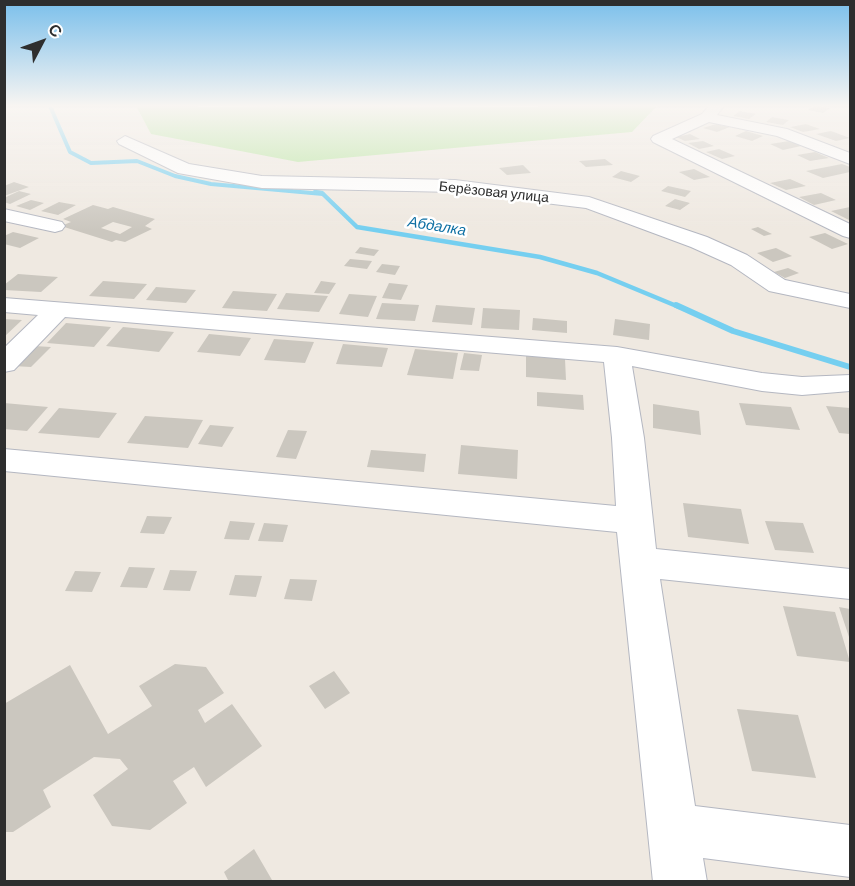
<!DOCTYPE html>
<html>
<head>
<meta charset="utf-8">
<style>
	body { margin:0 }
	#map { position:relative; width:855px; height:886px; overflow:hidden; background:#efe9e1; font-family:Barlow,sans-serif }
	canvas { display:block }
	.frame { position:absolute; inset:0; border:6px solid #2e2e2e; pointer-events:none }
	.north { position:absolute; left:12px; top:12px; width:60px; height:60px; -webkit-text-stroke:4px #fff; paint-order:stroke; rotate:49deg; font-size:16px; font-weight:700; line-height:24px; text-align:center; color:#2e2e2e }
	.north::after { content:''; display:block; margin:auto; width:21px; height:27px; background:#2e2e2e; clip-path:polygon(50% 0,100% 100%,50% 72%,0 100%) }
</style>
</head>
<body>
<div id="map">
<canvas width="855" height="886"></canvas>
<div class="frame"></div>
<div class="north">С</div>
</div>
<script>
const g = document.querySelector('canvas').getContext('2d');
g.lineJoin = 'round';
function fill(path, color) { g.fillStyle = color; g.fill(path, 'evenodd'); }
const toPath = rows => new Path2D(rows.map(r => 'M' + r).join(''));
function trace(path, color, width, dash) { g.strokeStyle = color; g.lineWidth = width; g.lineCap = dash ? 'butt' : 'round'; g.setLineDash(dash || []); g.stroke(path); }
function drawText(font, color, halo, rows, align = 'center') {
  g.font = font + ' Barlow,sans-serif'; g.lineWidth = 5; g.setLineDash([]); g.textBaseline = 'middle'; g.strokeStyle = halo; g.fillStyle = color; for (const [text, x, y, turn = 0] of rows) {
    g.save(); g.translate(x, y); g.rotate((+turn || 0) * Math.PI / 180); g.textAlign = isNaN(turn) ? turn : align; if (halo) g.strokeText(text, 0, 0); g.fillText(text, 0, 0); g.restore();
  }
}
fill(toPath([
	[136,106,315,107,657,106,632,132,298,162,151,134]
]), '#b6e59e');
trace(toPath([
	[50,106,70,152,91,163,137,161,175,176,211,184,323,194]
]), '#75cff0', 4);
trace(toPath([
	[315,192,322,193,357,227,540,257,597,273,679,307]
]), '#75cff0', 4.5);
trace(toPath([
	[676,305,733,331,850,367]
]), '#75cff0', 6);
fill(toPath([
	[813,106,820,106,830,108,823,113,808,110],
	[740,111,756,114,749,119,733,116],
	[772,117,789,120,783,125,766,122],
	[716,124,730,127,717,132,703,128],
	[806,124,820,129,803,132,790,127],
	[746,131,763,136,752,141,735,136],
	[831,131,850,138,836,141,816,134],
	[690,134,700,139,685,141,676,137],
	[703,141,714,146,699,149,688,143],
	[789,141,801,146,783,150,770,144],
	[719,149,735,156,722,159,706,152],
	[815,152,829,158,810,161,797,155],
	[605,159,613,165,586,167,579,161],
	[842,164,850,167,850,172,823,178,806,171],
	[523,165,531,173,507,175,499,168],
	[694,169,710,177,694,180,679,172],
	[621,171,640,176,631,182,612,177],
	[790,179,806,186,786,190,770,183],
	[14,182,29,187,4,196,4,186],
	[668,186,691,191,685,197,661,191],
	[19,191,31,194,10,204,4,202,4,198],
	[821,193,836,200,814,205,799,197],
	[675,199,690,203,680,210,665,206],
	[31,200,44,203,30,210,16,206],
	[59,202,76,205,58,215,41,211],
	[93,205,108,209,113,207,155,219,145,226,152,229,125,242,116,240,112,242,61,226,71,222,63,219],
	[113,222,132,227,120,234,101,228],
	[850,207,850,219,849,220,831,211],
	[758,227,772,234,764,236,751,229],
	[13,232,39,238,20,248,4,244,4,236],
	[825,233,848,244,832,249,809,237],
	[360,247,379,250,374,256,355,253],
	[776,248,792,256,773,262,757,253],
	[350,259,372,261,367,269,344,266],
	[382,264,400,266,395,275,376,272],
	[788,268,799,273,785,278,774,272],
	[18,274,58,277,41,292,4,290,4,285],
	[103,281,147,284,134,299,89,296],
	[321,281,336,283,329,294,314,293],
	[389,283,408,285,401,300,382,298],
	[156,287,196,290,186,303,146,300],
	[233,291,277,294,267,311,222,308],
	[286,293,328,296,319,312,277,309],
	[349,294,377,296,368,317,339,314],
	[382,303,419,305,415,321,376,319],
	[436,305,475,308,472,325,432,322],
	[483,308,520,310,519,330,481,328],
	[533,318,567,321,567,333,532,330],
	[4,319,22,320,4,337],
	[615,319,650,324,649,340,613,335],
	[66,323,111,327,94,347,47,343],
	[123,327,174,332,159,352,106,346],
	[209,334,251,338,240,356,197,352],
	[274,339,314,342,305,363,264,360],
	[343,344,388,348,382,367,336,364],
	[34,346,51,347,31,367,13,366],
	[415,349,458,353,453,379,407,375],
	[464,353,482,355,479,371,460,370],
	[526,356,565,359,566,380,526,377],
	[537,392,583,395,584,410,537,406],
	[4,403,48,407,27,431,4,429],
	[739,403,791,407,800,430,746,425],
	[653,404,699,411,701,435,653,428],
	[826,406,850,408,850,434,839,433],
	[59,408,117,413,99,438,38,433],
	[145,416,203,420,188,448,127,443],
	[210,425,234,427,222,447,198,444],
	[288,430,307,431,296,459,276,457],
	[461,445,518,450,517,479,458,474],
	[371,450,426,454,424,472,367,467],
	[683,503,741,509,749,544,688,537],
	[147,516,172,517,164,534,140,533],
	[230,521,255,523,249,540,224,539],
	[765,521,803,523,814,553,775,550],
	[264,523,288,525,283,542,258,541],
	[129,567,155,568,147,588,120,587],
	[170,570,197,571,190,591,163,590],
	[75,571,101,572,92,592,65,591],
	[235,575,262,576,256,597,229,595],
	[290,579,317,580,312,601,284,599],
	[783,606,835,612,850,662,797,656],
	[839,607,850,609,850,640],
	[175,664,206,667,224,693,198,710,205,723,232,704,262,746,206,787,194,767,173,781,187,803,150,830,112,826,93,795,128,769,120,759,94,757,43,790,51,807,13,832,4,832,4,704,70,665,108,734,152,706,139,686],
	[334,671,350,693,325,709,309,686],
	[737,709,798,715,816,778,752,771],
	[254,849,272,880,229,882,224,872]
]), '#cbc7bf');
const minor = toPath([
	[709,106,724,106,717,115,787,129,850,153,850,164,777,136,709,122,672,139,850,224,850,238,843,236,653,142,651,139,653,136,702,114,709,106],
	[125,136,189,164,262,176,455,180,589,197,707,237,747,255,785,280,850,294,850,308,769,291,731,265,691,247,586,208,455,192,262,188,178,173,119,144,117,141,125,136],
	[4,209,62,222,65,226,62,230,55,232,4,221,4,209],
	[4,298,617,347,762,373,802,377,850,375,850,391,802,395,762,391,632,366,644,438,656,549,850,569,850,599,660,579,695,806,850,825,850,877,703,858,707,882,653,882,617,532,4,471,4,449,616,506,612,438,604,362,65,317,14,370,4,372,4,348,38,315,4,312,4,298]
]);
trace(minor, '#b4b7c1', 2);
fill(minor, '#fff');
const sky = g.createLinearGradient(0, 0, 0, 230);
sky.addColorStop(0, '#7abfeb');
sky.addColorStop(0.46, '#f8f5f2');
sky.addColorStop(1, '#f8f5f200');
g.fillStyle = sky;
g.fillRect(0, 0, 855, 230);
drawText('14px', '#2e2e2e', '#fff', [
	["Берёзовая улица",494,192,6]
]);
drawText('italic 15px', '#0d6fa3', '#fff', [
	["Абдалка",437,226,9]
]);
</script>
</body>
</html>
